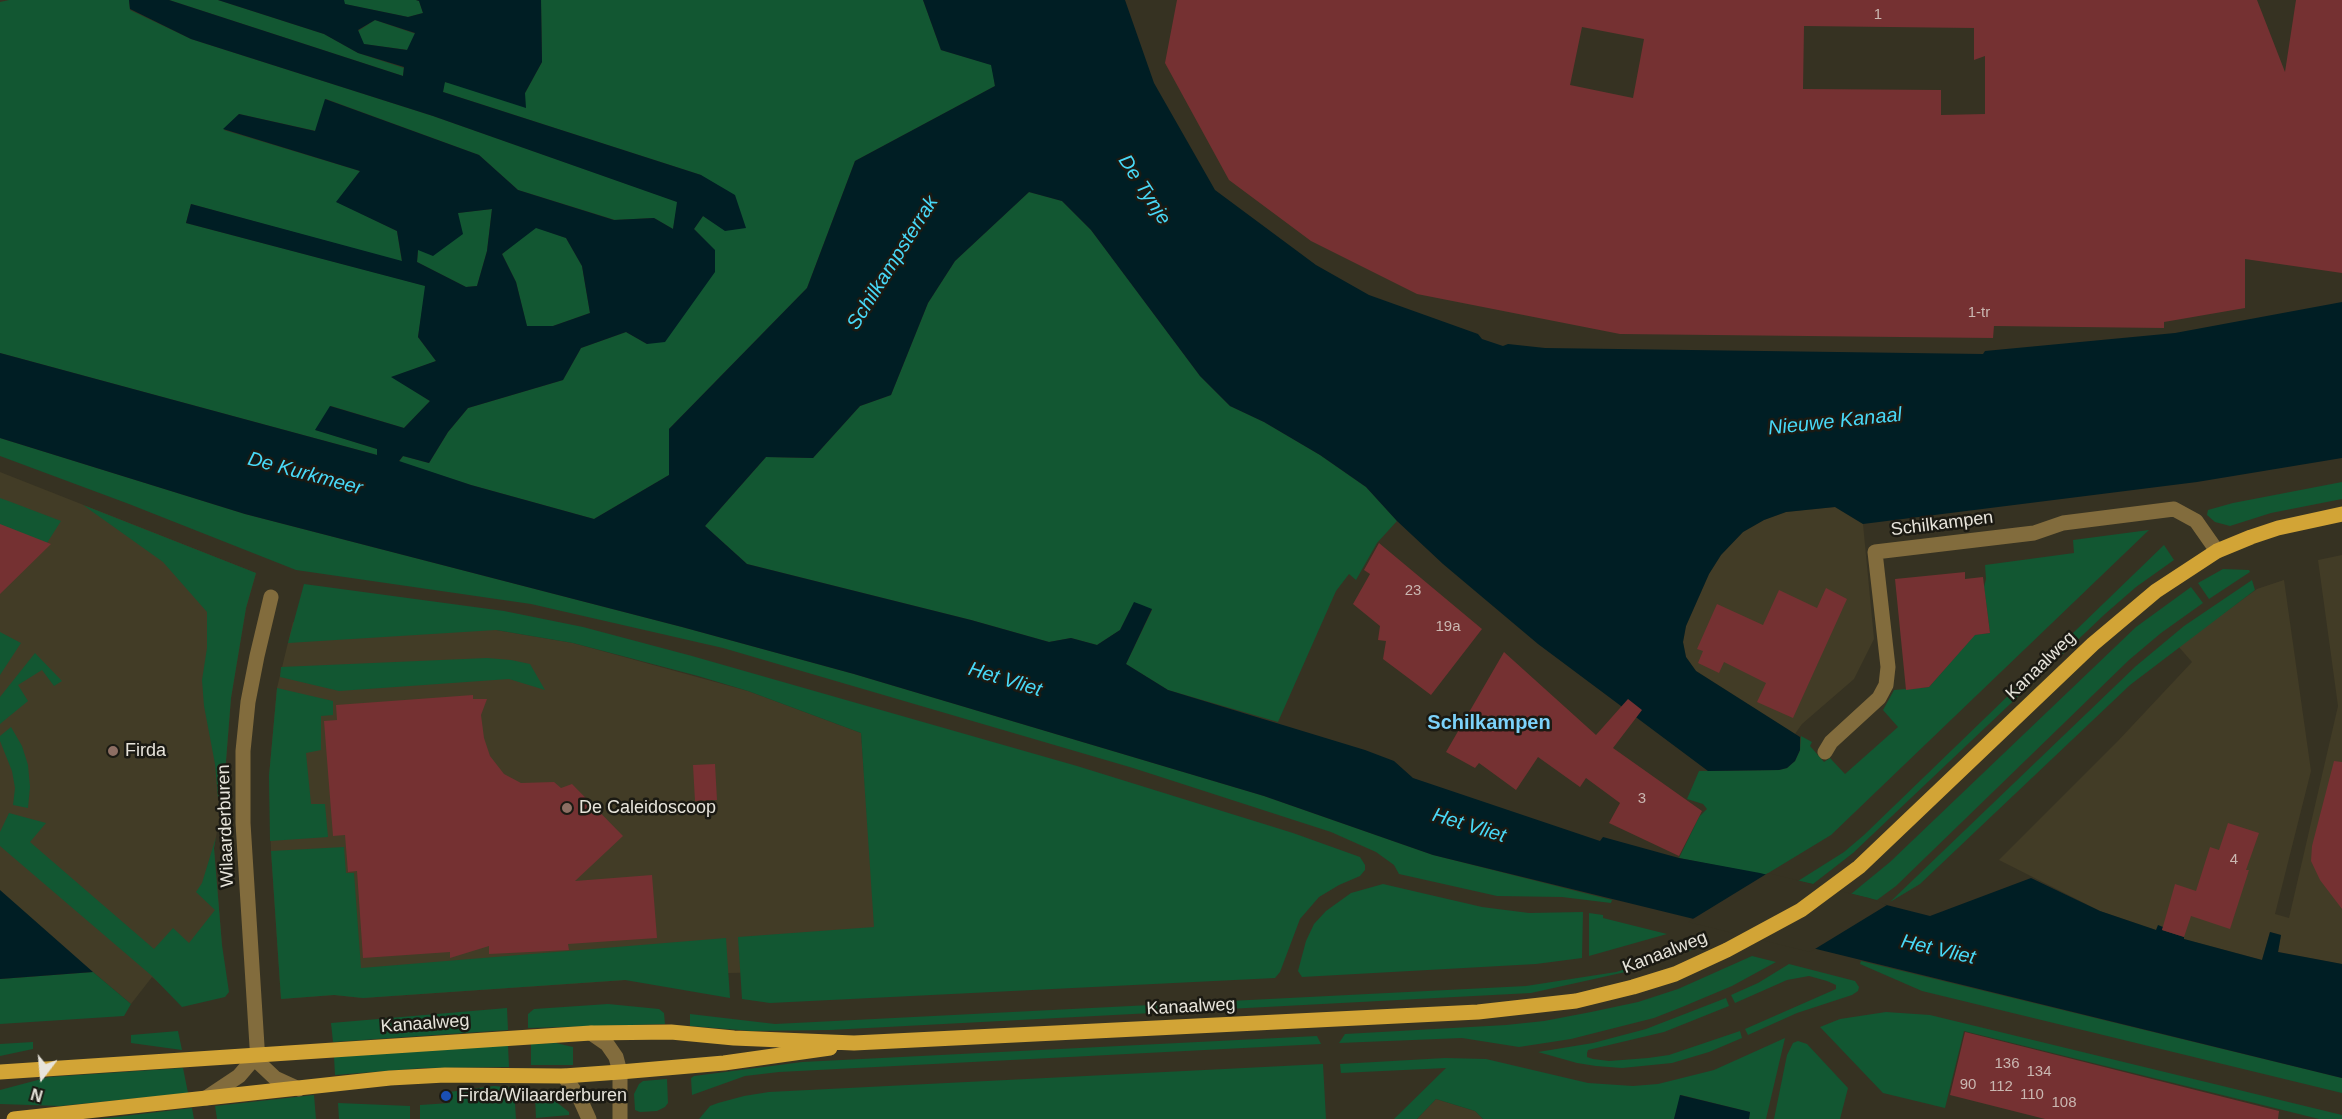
<!DOCTYPE html>
<html>
<head>
<meta charset="utf-8">
<style>
	body { margin:0 }
	#map { position:relative; width:2342px; height:1119px; overflow:hidden; background:#363222; font-family:Helvetica,sans-serif }
	canvas { display:block }
	.north { position:absolute; left:12px; top:1047px; width:60px; height:60px; -webkit-text-stroke:4px #1b1a13; paint-order:stroke; rotate:196deg; font-size:16px; font-weight:700; line-height:24px; text-align:center; color:#e7e4db }
	.north::after { content:''; display:block; margin:auto; width:21px; height:27px; background:#e7e4db; clip-path:polygon(50% 0,100% 100%,50% 72%,0 100%) }
</style>
</head>
<body>
<div id="map">
<canvas width="2342" height="1119"></canvas>
<div class="north">N</div>
</div>
<script>
const g = document.querySelector('canvas').getContext('2d');
g.lineJoin = 'round';
function fill(path, color) { g.fillStyle = color; g.fill(path, 'evenodd'); }
const toPath = rows => new Path2D(rows.map(r => 'M' + r).join(''));
function trace(path, color, width, dash) { g.strokeStyle = color; g.lineWidth = width; g.lineCap = dash ? 'butt' : 'round'; g.setLineDash(dash || []); g.stroke(path); }
function drawText(font, color, halo, rows, align = 'center') {
  g.font = font + ' Helvetica,sans-serif'; g.lineWidth = 5; g.setLineDash([]); g.textBaseline = 'middle'; g.strokeStyle = halo; g.fillStyle = color; for (const [text, x, y, turn = 0] of rows) {
    g.save(); g.translate(x, y); g.rotate((+turn || 0) * Math.PI / 180); g.textAlign = isNaN(turn) ? turn : align; if (halo) g.strokeText(text, 0, 0); g.fillText(text, 0, 0); g.restore();
  }
}
fill(toPath([
	[0,472,256,573,246,608,231,698,223,799,214,848,222,945,172,995,152,977,131,1004,93,972,0,979],
	[1835,507,1863,524,1874,639,1854,679,1802,724,1795,734,1696,671,1686,657,1683,642,1686,626,1709,574,1721,555,1743,532,1764,520,1786,512],
	[2342,555,2342,964,2278,952,2281,935,2270,932,2262,960,2184,939,2184,937,2162,930,2156,930,2100,911,1999,860,2117,742,2192,662,2178,646,2257,589,2284,580,2311,771,2275,914,2289,918,2338,706,2318,560],
	[293,622,496,630,573,643,748,691,861,733,879,970,729,973,363,998,334,995,281,999,271,851,269,776,277,688],
	[1436,1099,1475,1111,1483,1119,1417,1119]
]), '#423c26');
fill(toPath([
	[9,0,129,0,130,10,191,39,433,116,678,202,673,229,654,218,615,220,518,190,479,155,326,99,316,131,239,114,224,130,360,171,337,202,397,231,402,262,191,204,186,223,426,286,418,337,436,361,392,377,430,401,404,428,331,406,316,430,377,449,377,455,0,353,0,2],
	[169,0,218,0,324,34,358,53,404,68,403,76],
	[344,0,416,0,419,1,423,13,408,17,344,4],
	[541,0,923,0,941,50,992,65,995,86,855,161,807,288,669,429,669,475,594,519,471,485,399,462,403,456,429,463,448,432,468,408,563,380,581,348,626,332,647,344,714,250,694,229,703,216,725,230,701,175,443,92,444,82,525,93,542,62],
	[375,20,416,34,408,50,363,44,358,31],
	[1029,192,1062,201,1091,230,1200,376,1230,406,1264,422,1320,455,1366,487,1397,521,1377,543,1356,580,1349,574,1336,591,1278,722,1168,690,1126,664,1152,610,1134,603,1120,630,1097,645,1071,638,1049,642,971,620,747,564,705,526,766,457,813,458,860,406,891,395,928,303,955,261],
	[492,209,487,251,477,286,466,287,417,262,418,250,457,213],
	[535,227,566,238,582,266,590,313,553,326,527,327,516,282,502,254],
	[0,438,245,514,682,627,854,674,1264,796,1433,855,1612,900,1611,903,1562,897,1497,896,1399,874,1394,865,1376,852,1331,832,1133,768,723,648,531,604,296,570,129,504,0,456],
	[2342,482,2342,499,2271,513,2230,526,2215,522,2207,515,2208,510,2233,503],
	[0,498,11,502,61,521,47,543,0,526],
	[83,505,256,573,246,608,231,698,223,799,222,800,218,798,215,764,204,706,202,680,207,648,207,612,163,562],
	[2149,530,1831,835,1765,875,1679,858,1699,817,1707,809,1703,804,1687,799,1699,771,1779,770,1787,768,1795,761,1800,750,1801,736,1812,742,1810,746,1824,762,1830,758,1845,774,1898,727,1883,710,1894,690,1929,687,1971,639,1971,635,1990,633,1984,587,1986,579,1985,565,2074,553,2073,540],
	[2164,545,2174,560,2136,587,2105,614,1853,853,1813,884,1798,881,1844,852,1864,835],
	[2223,569,2249,570,2250,572,2209,599,2198,583],
	[2252,580,2255,590,2130,685,1920,884,1890,902,2136,666,2184,626],
	[304,584,504,611,583,627,692,656,1077,766,1293,833,1360,857,1365,865,1365,870,1360,876,1339,885,1319,897,1300,919,1280,972,1275,978,770,1003,742,999,738,937,874,927,861,733,748,691,698,676,573,643,496,630,288,643],
	[2191,587,2203,603,2161,633,2129,660,1896,886,1877,900,1851,894,1890,862,2136,627],
	[0,632,21,643,0,675],
	[35,653,62,681,54,686,42,670,18,685,28,701,0,724,0,697],
	[487,658,511,660,530,664,545,690,509,679,339,691,280,677,281,667],
	[277,688,333,701,333,715,321,716,321,750,306,753,311,804,325,804,328,837,270,841,269,776],
	[11,727,22,746,28,765,30,787,28,808,13,805,15,788,12,771,0,741,0,736],
	[9,813,46,823,30,842,154,949,173,928,189,943,215,910,196,892,202,883,216,837,214,848,222,945,229,992,225,997,182,1007,152,976,0,846,0,832],
	[344,847,346,873,354,873,361,968,726,938,730,998,625,980,363,998,334,995,281,999,271,851],
	[1383,884,1482,907,1529,913,1583,912,1582,958,1536,964,1302,977,1298,971,1306,941,1314,924,1326,911,1351,893],
	[1589,913,1603,915,1603,918,1667,934,1589,956],
	[1696,942,1706,945,1630,971,1531,993,830,1030,752,1031,690,1026,690,1014,775,1024,1526,986,1616,972,1672,955],
	[1752,956,1776,962,1732,986,1682,1007,1654,1018,1571,1039,1519,1047,1462,1038,1339,1043,1345,1034,1506,1025,1544,1021,1591,1012,1638,1002,1678,989],
	[1861,961,2342,1078,2342,1093,1922,991,1860,964],
	[1789,964,1855,981,1859,987,1858,991,1852,995,1797,1013,1748,1035,1745,1029,1836,989,1836,985,1827,981,1809,976,1787,980,1735,1003,1731,995,1758,983],
	[93,972,131,1004,124,1016,0,1024,0,979],
	[1726,998,1729,1006,1664,1032,1588,1050,1587,1053,1587,1057,1593,1059,1609,1061,1648,1058,1669,1055,1740,1031,1742,1038,1709,1052,1672,1063,1622,1068,1596,1066,1577,1063,1538,1052,1593,1043,1646,1029],
	[608,1004,659,1009,664,1013,665,1024,528,1028,528,1014,534,1009],
	[507,1008,508,1030,333,1042,331,1023],
	[1886,1012,1930,1015,2342,1115,2342,1119,2319,1119,1964,1031,1945,1108,1883,1093,1820,1027,1840,1019],
	[178,1031,182,1050,131,1043,131,1035],
	[1317,1036,1321,1044,779,1072,745,1076,692,1095,691,1078,694,1076,802,1062],
	[1785,1038,1766,1119,1749,1119,1750,1112,1681,1095,1674,1119,1483,1119,1475,1111,1436,1099,1417,1119,1394,1119,1446,1068,1341,1073,1340,1064,1445,1058,1486,1059,1588,1083,1633,1086,1658,1084,1714,1070],
	[1798,1041,1807,1044,1848,1088,1840,1119,1774,1119,1787,1055,1793,1043],
	[33,1042,33,1049,0,1056,0,1044],
	[556,1043,573,1047,573,1065,531,1065,531,1044],
	[508,1045,509,1067,423,1068,335,1075,334,1057],
	[1323,1064,1326,1119,699,1119,710,1106,718,1103,744,1096,769,1092],
	[183,1068,188,1093,60,1106,0,1104,0,1090,49,1077],
	[667,1079,668,1103,665,1107,657,1111,640,1112,635,1110,634,1094,639,1084,643,1081],
	[494,1086,514,1088,516,1119,420,1119,420,1105,450,1103,449,1092],
	[537,1093,555,1101,569,1112,569,1115,536,1118,535,1096],
	[314,1095,316,1119,217,1119,215,1106],
	[338,1103,410,1106,410,1119,339,1119],
	[192,1108,194,1119,99,1119]
]), '#125732');
fill(toPath([
	[129,0,169,0,403,76,404,67,358,53,324,34,218,0,344,0,345,4,408,17,423,13,419,1,416,0,541,0,542,62,525,93,526,108,445,82,443,92,701,175,735,195,746,228,725,231,703,216,694,229,715,250,715,272,665,342,647,344,626,332,581,348,563,380,468,408,448,432,429,463,403,456,399,461,471,485,594,519,669,475,669,429,807,288,855,161,995,86,991,65,941,50,923,0,1125,0,1154,83,1215,190,1316,265,1369,295,1478,334,1482,339,1503,346,1508,344,1545,348,1983,354,1985,351,2175,333,2342,302,2342,458,2197,482,1863,524,1835,507,1786,512,1764,520,1743,532,1721,555,1709,574,1686,626,1683,642,1686,657,1696,671,1800,737,1800,750,1795,761,1787,768,1779,770,1708,771,1538,644,1443,564,1397,521,1366,487,1320,455,1264,422,1230,406,1200,376,1091,230,1062,201,1029,192,955,261,928,303,891,395,860,406,813,458,766,457,705,526,747,564,971,620,1049,642,1071,638,1097,645,1120,630,1134,602,1142,605,1152,609,1126,664,1168,690,1365,750,1394,761,1413,778,1600,841,1603,837,1679,858,1760,873,1930,916,2031,878,2100,911,2156,930,2158,925,2163,927,2162,930,2184,937,2184,939,2262,960,2270,932,2281,935,2278,952,2342,964,2342,1078,1433,855,1264,796,854,674,682,627,245,514,0,438,0,353,377,455,377,449,315,430,330,406,404,428,430,401,391,377,436,361,418,337,425,286,186,223,191,204,402,261,397,231,336,202,360,171,223,129,239,114,315,131,325,99,479,155,518,190,614,220,654,218,673,229,677,202,433,116,191,39,130,9],
	[375,20,415,33,407,50,364,44,358,30],
	[492,209,487,251,477,286,466,287,417,262,418,250,433,256,463,234,458,213],
	[536,228,566,238,582,266,590,313,553,326,527,326,516,282,502,254],
	[0,890,93,972,0,979],
	[1680,1095,1750,1112,1749,1119,1674,1119]
]), '#001e24');
fill(toPath([
	[1768,873,1869,898,1887,905,1810,952,1688,922]
]), '#363222');
fill(toPath([
	[1177,0,2257,0,2285,72,2296,0,2342,0,2342,273,2245,259,2245,308,2164,322,2164,328,1994,326,1993,338,1620,334,1417,294,1311,241,1229,180,1165,63],
	[1804,26,1974,28,1974,60,1985,56,1985,114,1941,115,1941,90,1803,89],
	[1582,27,1644,39,1633,98,1570,85],
	[0,524,51,544,0,594],
	[1379,543,1482,629,1431,695,1383,659,1386,641,1378,640,1380,626,1353,604,1370,574,1364,570],
	[1965,572,1965,579,1983,577,1990,633,1975,635,1929,687,1906,690,1895,579],
	[1826,588,1847,599,1793,718,1757,702,1766,683,1724,662,1719,673,1698,663,1703,651,1697,649,1717,604,1763,625,1779,590,1817,608],
	[1504,652,1596,735,1628,699,1642,710,1613,748,1702,811,1679,856,1609,823,1620,803,1586,778,1580,787,1538,757,1516,790,1479,763,1475,768,1446,752],
	[473,695,473,699,487,699,481,715,484,738,490,756,504,774,521,783,554,782,561,788,572,784,623,836,575,881,652,875,657,938,568,944,569,950,530,952,489,954,489,946,450,958,450,952,363,958,357,871,348,872,345,835,333,836,324,721,337,720,336,705],
	[2334,761,2342,762,2342,909,2320,880,2311,861,2312,846],
	[715,764,717,800,695,801,693,765],
	[2228,823,2259,833,2246,870,2249,870,2230,929,2191,916,2184,937,2162,930,2175,884,2196,891,2210,847,2219,850],
	[1965,1032,2279,1111,2278,1119,2045,1119,1950,1095]
]), '#753132');
trace(toPath([
	[271,597,257,656,248,702,243,751,243,823,258,1062,275,1078,299,1089],
	[1825,752,1831,742,1879,698,1886,685,1888,667,1875,552,2034,533,2063,523,2174,509,2196,521,2217,551],
	[591,1033,607,1044,616,1057,620,1072,620,1119],
	[564,1076,580,1099,589,1119],
	[206,1098,239,1076,257,1055]
]), '#826c3d', 15);
trace(toPath([
	[0,1072,591,1033,671,1032,734,1038,854,1043,1478,1012,1576,1001,1633,987,1675,974,1727,950,1801,910,1859,867,2093,644,2156,591,2217,551,2251,537,2278,528,2342,514],
	[14,1119,390,1078,445,1075,564,1076,620,1072,724,1063,830,1048]
]), '#d2a436', 15);
for (const [x, y, r, color] of [
	[113,751,6,"#8d6e63"],
	[567,808,6,"#8d6e63"],
	[446,1096,6,"#1a4fb4"]
]) { const dot = new Path2D(); dot.arc(x, y, r, 0, 2 * Math.PI); g.fillStyle = color; g.fill(dot); trace(dot, '#1b1a13', 2); }
drawText('15px', '#cab7b1', null, [
	["1",1878,15],
	["1-tr",1979,313],
	["23",1413,591],
	["19a",1448,627],
	["3",1642,799],
	["4",2234,860],
	["136",2007,1064],
	["134",2039,1072],
	["90",1968,1085],
	["112",2001,1087],
	["110",2032,1095],
	["108",2064,1103]
]);
drawText('18px', '#e7e4db', '#1b1a13', [
	["Schilkampen",1942,524,-7],
	["Kanaalweg",2041,666,-44],
	["Wilaarderburen",226,826,-92],
	["Kanaalweg",1665,953,-21],
	["Kanaalweg",1191,1007,-3],
	["Kanaalweg",425,1024,-4]
]);
drawText('18px', '#e7e4db', '#1b1a13', [
	["Firda",125,751],
	["De Caleidoscoop",579,808],
	["Firda/Wilaarderburen",458,1096]
], 'left');
drawText('italic 20px', '#48d9f7', '#1b1a13', [
	["De Tynje",1144,190,57],
	["Schilkampsterrak",893,263,-58],
	["Nieuwe Kanaal",1835,422,-6],
	["De Kurkmeer",305,474,15],
	["Het Vliet",1005,680,17],
	["Het Vliet",1469,826,17],
	["Het Vliet",1938,950,13]
]);
drawText('bold 20px', '#7cd2fa', '#1b1a13', [
	["Schilkampen",1489,723]
]);
</script>
</body>
</html>
